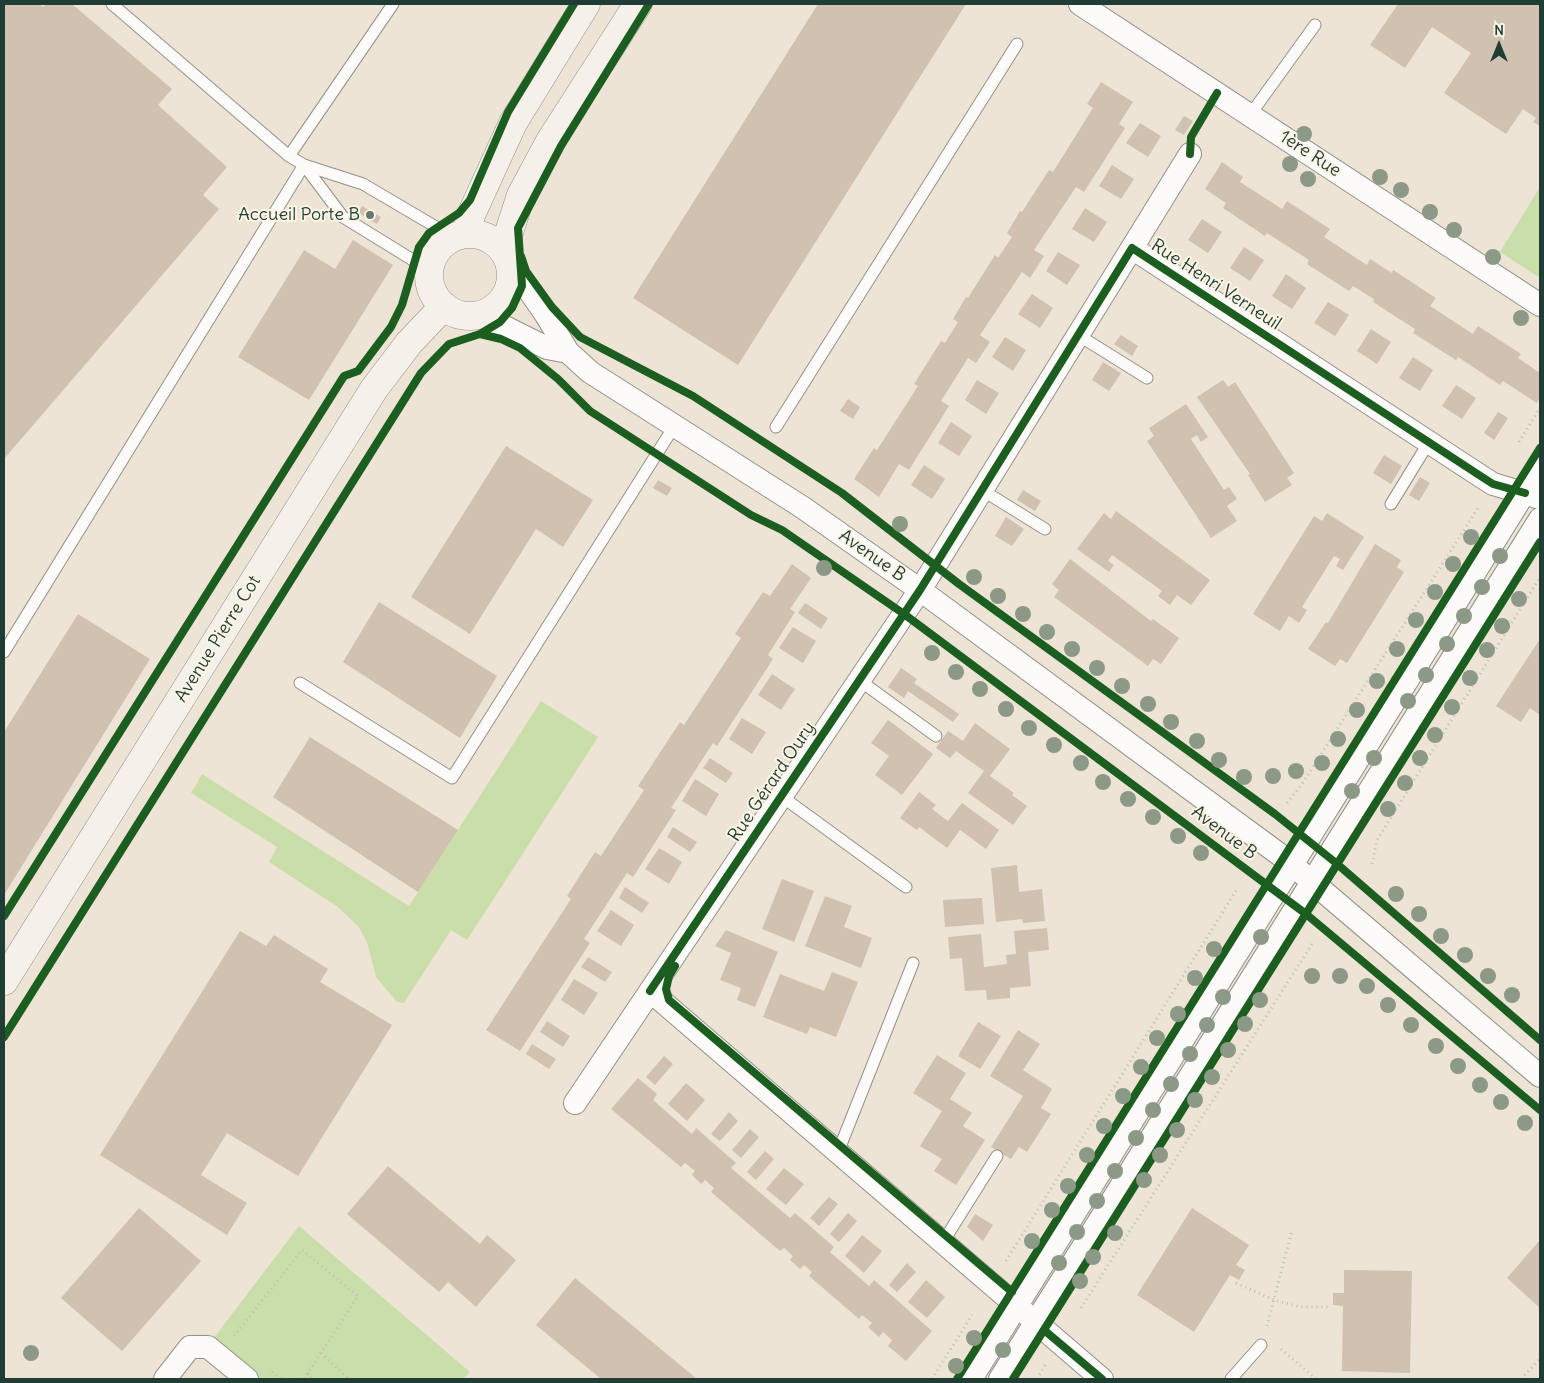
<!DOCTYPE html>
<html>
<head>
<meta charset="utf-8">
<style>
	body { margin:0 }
	#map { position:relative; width:1544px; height:1383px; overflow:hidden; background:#ede4d6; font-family:Delius,sans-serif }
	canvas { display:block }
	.frame { position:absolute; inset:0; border:5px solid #1f3d34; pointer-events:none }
	.north { position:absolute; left:1474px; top:20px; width:50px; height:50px; -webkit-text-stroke:4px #fcf5e5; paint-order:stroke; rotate:0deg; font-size:14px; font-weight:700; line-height:20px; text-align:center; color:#1f3d34 }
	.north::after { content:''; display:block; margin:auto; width:18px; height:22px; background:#1f3d34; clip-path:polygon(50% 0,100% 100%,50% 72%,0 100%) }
</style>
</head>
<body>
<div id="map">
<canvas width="1544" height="1383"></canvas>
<div class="frame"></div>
<div class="north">N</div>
</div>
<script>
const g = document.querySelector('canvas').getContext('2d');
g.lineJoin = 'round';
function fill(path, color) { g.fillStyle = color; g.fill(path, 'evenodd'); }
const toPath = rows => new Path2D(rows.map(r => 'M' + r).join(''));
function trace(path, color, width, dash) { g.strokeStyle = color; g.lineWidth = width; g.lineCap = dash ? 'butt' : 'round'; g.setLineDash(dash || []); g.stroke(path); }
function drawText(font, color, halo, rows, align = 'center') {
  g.font = font + ' Delius,sans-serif'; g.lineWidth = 4; g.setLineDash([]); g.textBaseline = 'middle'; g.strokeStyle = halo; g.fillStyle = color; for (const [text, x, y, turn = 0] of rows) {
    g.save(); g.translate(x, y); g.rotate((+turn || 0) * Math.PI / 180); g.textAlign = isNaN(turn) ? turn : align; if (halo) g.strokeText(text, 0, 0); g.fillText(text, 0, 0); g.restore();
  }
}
fill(toPath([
	[1540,187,1540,278,1500,252],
	[541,701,598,737,467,940,451,930,404,1003,397,1002,376,977,367,942,358,926,338,907,269,862,277,847,191,793,202,774,409,906],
	[299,1226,470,1372,463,1379,259,1379,213,1339]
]), '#cadeaa');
fill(toPath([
	[4,4,39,4,43,7,46,4,72,4,172,89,158,105,227,167,203,195,219,209,4,459],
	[818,4,966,4,738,365,633,298],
	[1398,4,1540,4,1540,126,1533,122,1536,118,1523,109,1506,134,1444,93,1471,53,1432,27,1405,68,1370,45],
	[1101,82,1133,102,1119,124,1125,128,1084,192,1076,187,1034,250,1044,256,1030,278,1022,272,980,335,990,342,976,363,968,358,941,401,949,406,909,470,899,464,879,497,854,479,874,448,877,450,918,386,914,384,941,341,945,343,958,322,953,319,966,297,968,298,995,255,998,258,1012,237,1007,233,1020,211,1022,212,1049,170,1053,172,1093,108,1087,104],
	[1184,116,1193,121,1184,135,1175,130],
	[1140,123,1161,136,1148,157,1126,143],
	[1222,162,1243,177,1240,182,1282,209,1287,201,1330,229,1324,237,1367,265,1370,259,1392,273,1393,270,1436,298,1430,306,1473,334,1478,326,1521,354,1518,358,1540,373,1540,397,1537,403,1503,381,1500,385,1458,357,1456,360,1413,333,1415,329,1373,302,1374,299,1353,286,1349,291,1307,264,1309,260,1267,233,1265,236,1223,208,1226,203,1205,189],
	[1112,165,1134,179,1121,199,1099,186],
	[362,206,381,217,377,224,358,213],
	[1085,208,1107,222,1094,242,1072,229],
	[1202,219,1222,232,1208,253,1188,240],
	[353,240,393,265,309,400,238,357,304,250,335,269],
	[1244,247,1264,260,1250,281,1230,268],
	[1058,252,1080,265,1067,285,1046,271],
	[1286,274,1306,288,1292,309,1272,296],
	[1032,294,1053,308,1040,328,1018,314],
	[1328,302,1349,315,1335,336,1314,323],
	[1371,329,1391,342,1377,364,1357,351],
	[1121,335,1138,346,1132,356,1114,344],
	[1005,337,1026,350,1013,371,992,357],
	[1413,357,1433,370,1420,391,1399,378],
	[1103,362,1121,373,1109,391,1092,380],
	[977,380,999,393,986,414,965,400],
	[1223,380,1228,387,1235,382,1294,473,1287,478,1292,485,1265,502,1248,475,1250,474,1197,397],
	[1456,385,1476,398,1462,419,1442,406],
	[848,399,860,407,853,419,840,411],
	[1186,404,1208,437,1201,442,1197,435,1191,439,1224,490,1229,487,1237,499,1227,506,1237,521,1211,538,1147,441,1154,436,1149,428],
	[1498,412,1508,418,1494,440,1484,433],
	[951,422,972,436,959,456,938,443],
	[506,446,593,500,563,547,536,529,470,634,411,597],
	[1384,455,1402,466,1391,484,1373,473],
	[924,465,945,479,932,499,911,485],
	[1420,477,1430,483,1419,501,1409,495],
	[658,480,672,488,667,496,653,488],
	[1023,490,1041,501,1035,511,1017,500],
	[1116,511,1210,580,1191,605,1177,595,1170,605,1158,596,1162,591,1112,555,1108,561,1114,565,1109,572,1077,549,1104,513,1111,519],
	[1327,513,1364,537,1343,570,1336,566,1340,559,1334,556,1302,607,1307,610,1299,623,1289,616,1280,631,1253,614,1314,516,1322,521],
	[1006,517,1024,529,1012,546,995,536],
	[1375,544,1401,560,1397,567,1404,572,1347,663,1340,659,1335,666,1308,649,1326,622,1328,623],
	[1070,559,1151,621,1153,619,1179,638,1161,664,1153,659,1148,666,1054,597,1059,590,1052,584],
	[792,564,811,578,790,609,795,612,768,655,773,659,717,746,713,743,671,808,676,810,633,877,627,873,584,939,590,943,520,1051,486,1030,571,899,567,896,595,852,601,856,644,790,638,786,680,722,684,725,741,638,735,634,763,592,770,596],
	[379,602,497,676,460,738,343,662],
	[805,603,828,618,821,629,798,613],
	[78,614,150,659,4,895,4,732],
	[793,627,816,641,803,663,779,648],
	[1540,639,1540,715,1530,708,1521,722,1496,706],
	[901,668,917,679,914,683,959,714,953,722,908,691,904,698,888,687],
	[772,674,795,689,781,710,758,695],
	[742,718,766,732,752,754,729,739],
	[888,720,933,754,902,795,875,775,889,756,871,743],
	[975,723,1010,749,990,776,1014,793,1012,795,1027,806,1013,825,968,793,984,771,956,751,950,758,936,748,948,731,963,741],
	[310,737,458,830,418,892,273,797],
	[710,758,733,773,726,783,703,768],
	[695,779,719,794,706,816,682,801],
	[919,792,936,805,932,809,948,821,962,803,999,830,986,849,960,830,947,848,919,827,917,830,900,818],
	[673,827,697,842,690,852,667,837],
	[659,848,682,862,669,884,645,869],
	[1017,865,1019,892,1042,889,1045,921,1023,923,1022,919,996,922,991,868],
	[782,879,814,891,794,942,762,929],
	[625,887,649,903,642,913,619,898],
	[825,896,852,906,844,927,872,938,861,968,805,946],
	[982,898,984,924,945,927,943,900],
	[611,910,634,925,621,946,597,931],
	[1047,928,1049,950,1028,952,1031,986,1010,988,1010,998,987,1000,986,990,965,991,962,958,950,959,948,937,981,934,984,967,1007,964,1006,955,1016,954,1014,931],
	[726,930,778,952,755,1007,737,1000,741,988,720,980,731,953,715,946],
	[240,931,266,946,274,935,328,969,320,982,392,1025,298,1176,227,1133,201,1175,247,1203,227,1235,100,1155],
	[588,957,612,972,605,982,581,967],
	[832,972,858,982,836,1037,810,1027,807,1034,763,1017,780,974,824,991],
	[574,979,598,993,584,1015,561,1000],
	[547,1021,570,1036,563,1047,540,1032],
	[978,1022,1001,1036,980,1069,958,1056],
	[1018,1030,1040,1044,1023,1070,1052,1089,1041,1108,1051,1114,1027,1152,1019,1147,1011,1159,991,1147,1023,1096,990,1076],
	[532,1044,556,1059,549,1069,526,1054],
	[937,1055,966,1073,950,1099,972,1113,963,1126,985,1140,956,1185,934,1171,942,1159,920,1146,942,1111,913,1093],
	[664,1056,673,1064,655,1085,646,1077],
	[638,1078,657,1094,653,1100,692,1134,696,1128,736,1163,731,1168,790,1218,795,1213,834,1247,830,1252,869,1286,874,1280,932,1331,906,1361,888,1346,892,1340,883,1332,879,1337,868,1327,872,1323,862,1315,859,1319,809,1276,812,1272,804,1265,800,1269,790,1260,793,1256,784,1248,780,1251,711,1192,714,1188,705,1180,701,1184,692,1175,695,1171,685,1163,681,1167,611,1109],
	[686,1083,705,1100,687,1121,668,1104],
	[729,1112,738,1121,720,1141,711,1134],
	[750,1129,759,1137,741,1158,732,1150],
	[765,1151,774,1159,756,1180,747,1172],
	[388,1166,480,1244,487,1235,516,1260,476,1307,448,1282,439,1292,347,1214],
	[784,1168,804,1184,786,1205,766,1189],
	[829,1197,838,1204,819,1226,810,1218],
	[139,1208,201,1261,122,1351,61,1298],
	[1192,1208,1249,1245,1236,1265,1245,1270,1239,1280,1230,1275,1194,1332,1137,1295],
	[848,1213,857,1221,839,1242,830,1234],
	[975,1214,993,1225,983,1241,967,1227],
	[862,1235,882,1251,864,1273,845,1256],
	[1540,1240,1540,1308,1507,1278],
	[907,1263,916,1272,897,1292,889,1285],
	[1344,1270,1412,1271,1410,1373,1342,1371,1343,1306,1333,1305,1333,1293,1344,1293],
	[575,1278,697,1379,601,1379,536,1325],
	[926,1280,945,1297,927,1318,908,1302]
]), '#d0c1b1');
const lane = toPath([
	[112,4,289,156,304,165,363,184,453,237],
	[1250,115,1315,25],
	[289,156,393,4],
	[304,165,343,217,429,270],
	[1078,335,1147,378],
	[776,427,1017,44],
	[982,490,1045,529],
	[1391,504,1429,442],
	[4,652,304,165],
	[859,680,936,736],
	[300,683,452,778,675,425],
	[781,796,906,887],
	[838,1152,913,963],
	[943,1242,997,1156],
	[1231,1379,1261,1345]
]);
const street = toPath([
	[1080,4,1540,305],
	[1132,248,1190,154],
	[510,263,546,315,568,352,590,372,802,507,920,590,1283,857,1540,1076],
	[474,315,501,325,547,348,568,352],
	[650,991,1102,1379],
	[575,1103,920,590,1132,248,1479,475,1493,484,1540,498],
	[165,1379,190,1347,208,1347,247,1379],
	[971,1379,1540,468],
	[1000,1379,1540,519]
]);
const secondary = toPath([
	[466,234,471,215,513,123,586,4],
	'429 275a41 41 0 1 1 82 0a41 41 0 1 1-82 0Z',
	[503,251,521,195,550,141,638,4],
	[4,981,374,389,409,343,444,306]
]);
trace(lane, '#91928a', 13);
trace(street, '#91928a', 24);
trace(secondary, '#91928a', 29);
trace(toPath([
	[1519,442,1540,408],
	[1287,803,1302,784,1478,508],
	[1372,864,1377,840,1540,577],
	[1006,1261,1237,889],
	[1236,1283,1274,1300,1301,1307,1331,1307],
	[1081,1308,1312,944],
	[1267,1326,1292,1230],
	[234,1336,302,1250,358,1296,304,1379],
	[1281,1349,1316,1379],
	[321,1353,349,1379],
	[272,1372,281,1379],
	[308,1373,312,1379],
	[932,1379,972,1315],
	[1037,1379,1045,1365],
	[1521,1379,1540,1359]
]), '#bdbfbc', 3, [1, 4]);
trace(lane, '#fcfbf9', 11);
trace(street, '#fcfbf9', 22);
trace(secondary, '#f5f1ea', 28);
trace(toPath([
	[1190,154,1191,137,1217,93],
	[521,256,526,271,552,307,580,337,693,396,842,493,959,584,1275,814,1336,863,1540,1040],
	[480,334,501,339,520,348,558,379,590,411,751,515,782,530,904,614,1306,914,1540,1110],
	[4,916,344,376,358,371,391,327,402,305,419,247,429,233,459,213,470,200,508,112,574,4],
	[675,966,669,976,666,989,669,1000,1012,1292],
	[650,991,920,590,1132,248,1479,475,1493,484,1525,493],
	[4,1037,421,373,449,344,480,334,500,322,512,308,522,286,518,228,561,146,649,4],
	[1044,1330,1102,1379],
	[957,1379,1540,448],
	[1013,1379,1540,542]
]), '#1b5e20', 8);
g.fillStyle = '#8c9986';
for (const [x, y] of [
	[1304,134],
	[1290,164],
	[1380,177],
	[1308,179],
	[1401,190],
	[1430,212],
	[1454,230],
	[1493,257],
	[1521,318],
	[900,524],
	[1471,537],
	[1500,556],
	[1453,564],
	[824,568],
	[974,577],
	[1482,587],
	[1435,592],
	[998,596],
	[1519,599],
	[1023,614],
	[1464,616],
	[1416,620],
	[1502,626],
	[1047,632],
	[1447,644],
	[1072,649],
	[1397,649],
	[1487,650],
	[932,653],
	[1097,668],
	[956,672],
	[1426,675],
	[1470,678],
	[1377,681],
	[1122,686],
	[980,689],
	[1408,701],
	[1148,704],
	[1452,707],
	[1006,709],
	[1357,710],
	[1171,722],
	[1029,728],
	[1435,735],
	[1338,739],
	[1197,741],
	[1054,745],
	[1374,758],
	[1420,758],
	[1219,760],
	[1081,763],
	[1322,763],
	[1296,771],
	[1273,776],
	[1244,777],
	[1103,782],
	[1405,783],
	[1352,791],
	[1128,799],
	[1388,809],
	[1153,817],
	[1178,836],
	[1201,853],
	[1396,894],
	[1419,914],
	[1441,936],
	[1261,937],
	[1214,949],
	[1465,955],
	[1312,976],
	[1340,976],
	[1488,976],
	[1195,978],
	[1367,986],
	[1512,995],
	[1223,997],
	[1260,1000],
	[1388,1005],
	[1178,1014],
	[1245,1024],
	[1207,1025],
	[1411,1025],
	[1157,1038],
	[1436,1046],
	[1228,1050],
	[1190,1054],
	[1458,1066],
	[1141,1067],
	[1212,1077],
	[1171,1084],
	[1480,1085],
	[1123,1096],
	[1195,1100],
	[1501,1102],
	[1153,1110],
	[1525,1123],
	[1104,1126],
	[1177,1130],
	[1136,1138],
	[1087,1155],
	[1160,1155],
	[1115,1171],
	[1144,1180],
	[1068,1186],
	[1097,1201],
	[1052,1210],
	[1077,1232],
	[1115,1233],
	[1032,1241],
	[1093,1257],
	[1059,1263],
	[1080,1281],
	[974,1338],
	[1003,1350],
	[31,1353],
	[956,1366]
]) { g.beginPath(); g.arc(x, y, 8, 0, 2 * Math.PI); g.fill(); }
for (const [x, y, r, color] of [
	[370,215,5,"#67776d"]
]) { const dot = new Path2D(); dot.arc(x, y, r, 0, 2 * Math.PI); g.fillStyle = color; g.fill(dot); trace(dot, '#fcf5e5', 2); }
drawText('18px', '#1f3d34', '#fcf5e5', [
	["1ère Rue",1310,154,33],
	["Rue Henri Verneuil",1216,285,33],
	["Avenue B",872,556,35],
	["Avenue Pierre Cot",218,639,-58],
	["Rue Gérard Oury",772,782,-56],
	["Avenue B",1224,833,37]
]);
drawText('18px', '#1f3d34', '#fcf5e5', [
	["Accueil Porte B",360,215]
], 'right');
</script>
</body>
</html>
